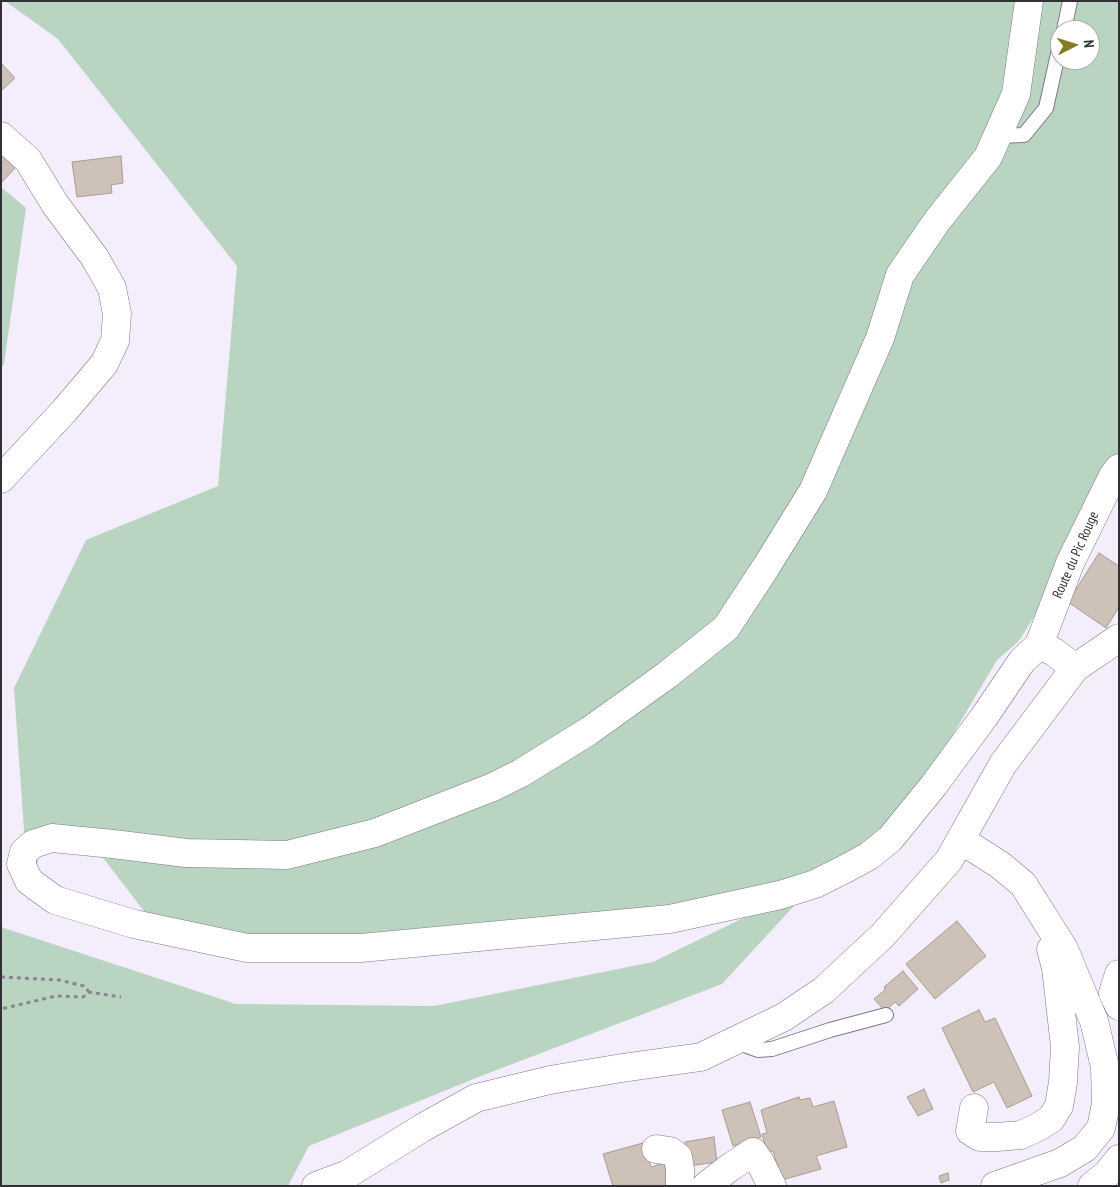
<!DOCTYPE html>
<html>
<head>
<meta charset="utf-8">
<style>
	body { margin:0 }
	#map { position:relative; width:1120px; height:1187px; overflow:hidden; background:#f4edfb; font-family:"PT Sans Narrow",sans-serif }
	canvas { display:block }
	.frame { position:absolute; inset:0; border:2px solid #322f35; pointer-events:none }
	.north { position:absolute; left:1050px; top:20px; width:50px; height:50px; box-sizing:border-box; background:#fff; border:1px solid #adacae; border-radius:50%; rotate:85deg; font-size:14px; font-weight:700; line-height:20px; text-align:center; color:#322f35 }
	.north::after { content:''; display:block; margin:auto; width:18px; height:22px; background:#847c22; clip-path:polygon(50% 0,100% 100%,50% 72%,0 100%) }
</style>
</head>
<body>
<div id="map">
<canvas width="1120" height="1187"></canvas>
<div class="frame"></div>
<div class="north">N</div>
</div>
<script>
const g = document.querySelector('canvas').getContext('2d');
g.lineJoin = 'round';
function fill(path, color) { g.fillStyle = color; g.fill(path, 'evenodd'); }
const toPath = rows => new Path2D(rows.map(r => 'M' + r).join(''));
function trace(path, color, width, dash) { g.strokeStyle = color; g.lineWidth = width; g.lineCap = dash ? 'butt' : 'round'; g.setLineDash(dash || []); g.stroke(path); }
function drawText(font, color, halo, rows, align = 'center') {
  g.font = font + ' "PT Sans Narrow",sans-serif'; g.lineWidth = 4.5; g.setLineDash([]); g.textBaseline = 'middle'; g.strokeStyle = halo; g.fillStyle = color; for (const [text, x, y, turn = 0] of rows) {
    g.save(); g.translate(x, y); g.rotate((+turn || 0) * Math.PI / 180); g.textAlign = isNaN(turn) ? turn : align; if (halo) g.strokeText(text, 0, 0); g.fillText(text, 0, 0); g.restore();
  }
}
fill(toPath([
	[5,1,1119,1,1119,472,1061,573,1019,641,997,660,916,797,842,875,670,916,503,930,166,940,94,846,41,846,29,902,14,688,86,540,218,486,237,266,58,39],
	[1060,30,1090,30,1090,60,1060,60],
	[1,187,26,208,4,364,1,369],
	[815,883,722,984,481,1076,309,1146,288,1186,1,1186,1,927,236,1004,434,1006,653,962]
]), '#b9d5c2');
const building = toPath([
	[1,63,15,78,1,91,1,63],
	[1,149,18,165,1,183,1,149],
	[121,156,123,183,111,185,112,193,77,197,72,162,121,156],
	[1099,553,1119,566,1119,607,1106,628,1068,602,1099,553],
	[957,921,986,956,935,999,906,964,957,921],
	[903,971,918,989,899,1006,895,1002,885,1011,874,999,885,990,884,987,903,971],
	[979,1010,985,1022,995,1018,1032,1096,1007,1108,994,1082,973,1092,942,1028,979,1010],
	[924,1089,933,1109,918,1116,907,1097,924,1089],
	[799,1097,800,1100,810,1098,813,1107,834,1101,847,1147,816,1156,821,1169,782,1180,773,1151,767,1152,762,1134,767,1133,761,1110,799,1097],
	[750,1102,761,1137,733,1146,722,1110,750,1102],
	[714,1137,717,1162,689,1166,685,1142,714,1137],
	[643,1143,651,1167,664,1163,671,1186,613,1186,603,1154,643,1143],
	[948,1173,949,1180,941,1183,939,1176,948,1173]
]);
fill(building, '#cec1b7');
trace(building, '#a89c92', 1);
const lane = toPath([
	[1064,30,1070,1],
	[997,136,1024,135,1046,108,1060,45],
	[739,1039,747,1046,758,1050,772,1049,830,1030,886,1015]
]);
const street = toPath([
	[1,136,28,160,55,204,95,258,112,288,117,314,115,341,104,364,65,410,1,479],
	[1075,668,1119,638],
	[961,840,1000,865,1023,884,1064,949,1094,1021,1105,1067,1106,1104,1101,1128,1085,1148,1060,1163,995,1186],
	[1119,974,1113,993,1119,1006],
	[974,1108,970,1131,980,1137,997,1137,1021,1135,1038,1127,1051,1119,1059,1106,1063,1082,1065,1047,1056,968,1051,949],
	[656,1149,670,1151,678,1157,680,1169,680,1186],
	[316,1186,348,1174,422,1128,476,1098,550,1080,622,1068,701,1057,784,1017,824,990,883,935,949,860,1003,764,1075,668,1054,652,1039,645,1022,661,984,717,934,785,890,839,869,856,847,868,815,884,780,895,670,919,361,948,247,948,134,924,55,900,29,881,21,864,24,852,33,844,52,838,113,844,186,853,287,855,375,833,493,787,521,773,589,731,667,675,726,628,766,567,813,491,880,338,900,275,937,221,988,157,1016,94,1029,1],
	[706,1186,729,1168,753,1152,760,1162,772,1186],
	[1092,1186,1107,1174,1119,1159]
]);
const secondary = toPath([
	[1039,645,1070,563,1113,476,1119,468]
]);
trace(lane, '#7e7884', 16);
trace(street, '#7e7884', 29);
trace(secondary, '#7e7884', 29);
trace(toPath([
	[1,977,59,980,84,986,87,988,88,992,86,995,83,997,56,996,1,1009],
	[88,992,121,997]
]), '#8a858f', 3, [4, 4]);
trace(lane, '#fff', 14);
trace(street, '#fff', 28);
trace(secondary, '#fff', 28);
drawText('14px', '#322f35', '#fff', [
	["Route du Pic Rouge",1076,555,-66]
]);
</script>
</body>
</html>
